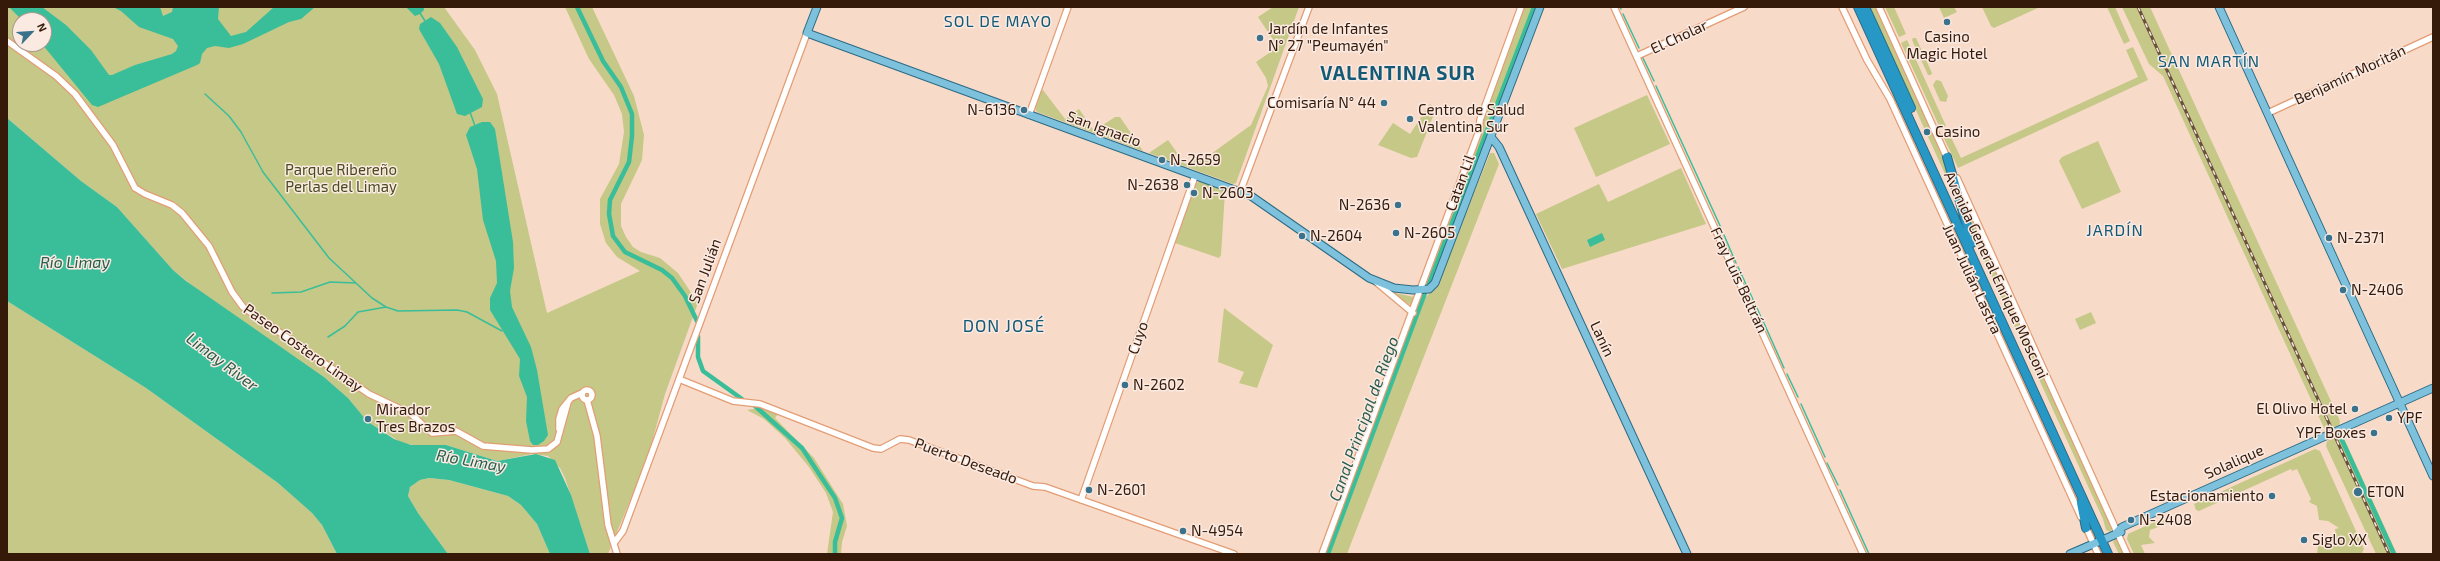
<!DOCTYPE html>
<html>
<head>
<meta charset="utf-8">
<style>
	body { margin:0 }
	#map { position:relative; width:2440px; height:561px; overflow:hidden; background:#f8dac9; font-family:"Exo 2",sans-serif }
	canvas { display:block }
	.frame { position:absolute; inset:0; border:8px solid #351a09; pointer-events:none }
	.north { position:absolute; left:12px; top:12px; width:40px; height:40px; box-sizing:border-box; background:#faeae2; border:1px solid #ab978b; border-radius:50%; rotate:65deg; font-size:11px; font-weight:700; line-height:16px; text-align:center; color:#351a09 }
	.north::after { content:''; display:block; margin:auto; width:14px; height:18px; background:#3a728c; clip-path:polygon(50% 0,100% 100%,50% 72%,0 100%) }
</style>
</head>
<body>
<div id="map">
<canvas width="2440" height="561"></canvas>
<div class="frame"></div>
<div class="north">N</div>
</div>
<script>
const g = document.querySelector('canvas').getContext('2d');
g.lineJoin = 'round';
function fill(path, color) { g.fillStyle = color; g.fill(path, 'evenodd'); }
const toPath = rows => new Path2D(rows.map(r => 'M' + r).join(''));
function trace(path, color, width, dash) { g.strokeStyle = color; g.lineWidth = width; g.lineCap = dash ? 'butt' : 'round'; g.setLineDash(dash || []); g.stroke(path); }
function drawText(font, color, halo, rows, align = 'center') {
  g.font = font + ' "Exo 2",sans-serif'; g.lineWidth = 3; g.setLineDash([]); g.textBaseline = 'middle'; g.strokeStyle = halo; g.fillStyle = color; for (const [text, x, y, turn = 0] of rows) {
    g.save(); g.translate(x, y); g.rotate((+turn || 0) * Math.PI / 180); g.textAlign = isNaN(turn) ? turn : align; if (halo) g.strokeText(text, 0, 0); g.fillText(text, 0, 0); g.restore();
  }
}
fill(toPath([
	[7,7,444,7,475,50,497,94,547,313,640,271,617,257,606,243,600,224,600,199,619,164,624,132,622,114,614,95,589,59,565,7,592,7,634,96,644,135,642,160,621,204,621,226,626,237,633,247,641,252,660,258,678,273,698,303,665,394,648,457,608,554,590,554,565,478,560,468,548,456,532,454,497,461,446,445,423,447,402,443,367,421,348,398,324,377,200,292,173,270,117,207,81,181,7,118],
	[20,20,44,20,44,44,20,44],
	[1273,7,1299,7,1236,183,1233,184,1149,153,1168,140,1185,164,1201,152,1205,155,1211,154,1251,125,1268,86,1266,78,1256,62,1278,47,1258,17],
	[1524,7,1538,7,1434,281,1427,285,1426,282,1481,129,1483,118],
	[1869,7,1876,7,1946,161,1960,207],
	[1885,7,1894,7,1906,34,1899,37],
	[1939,7,1954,7,1957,12,1944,18],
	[1982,7,2040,7,1994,28,1991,26],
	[2107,7,2115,7,2130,41,2124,44],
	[2122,7,2150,7,2340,421,2339,426,2328,431,2324,428,2163,76,2149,64],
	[1913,38,1916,38,1932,73,1931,75,1928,75,1912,40],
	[1907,40,1946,126,1940,128,1901,43],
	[2133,47,2148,80,1958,168,1942,134,1948,131,1961,158,2138,77,2126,50],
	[1936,80,1941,81,1948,96,1946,102,1940,101,1933,85],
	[1043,90,1065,119,1079,109,1094,131,1115,117,1120,117,1143,151,1037,112,1034,107,1040,92],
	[1647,95,1670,144,1596,177,1574,128],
	[1430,104,1436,109,1417,157,1411,158,1378,145,1393,123,1410,134],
	[2098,141,2121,192,2082,209,2059,161,2062,157],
	[1490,153,1494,153,1499,164,1350,546,1347,554,1330,554,1425,298,1438,284],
	[1681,168,1706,224,1562,269,1536,214,1599,184,1608,202],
	[1200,181,1222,189,1225,192,1221,255,1219,258,1175,243,1196,183],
	[1955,181,2113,527,2111,532,2106,530,2103,519,1972,233],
	[1395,293,1414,297,1412,306,1394,294],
	[7,301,146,388,278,483,312,513,322,525,337,554,7,554],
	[1224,308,1273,345,1257,388,1239,383,1244,372,1218,362],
	[2091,312,2096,323,2080,330,2075,319],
	[761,408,778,414,775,418,814,458,843,504,847,526,842,542,841,554,827,554,833,512,826,493,809,467,785,438,764,419,747,410],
	[2342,434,2397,554,2376,554,2326,446,2327,441],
	[2315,449,2320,451,2364,549,2362,553,2317,554,2318,546,2321,545,2320,539,2336,536,2335,529,2339,528,2328,521,2319,520,2317,506,2309,502,2311,499,2297,469,2292,471,2291,469,2199,511,2196,510,2194,504],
	[429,478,449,480,508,496,521,505,537,524,550,554,448,554,418,513,408,496,410,487,420,480],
	[2170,515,2172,522,2150,530,2149,537,2155,543,2141,545,2145,554,2134,554,2127,539,2128,534],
	[2115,539,2119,540,2125,554,2119,554,2113,542]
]), '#c5c886');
fill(toPath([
	[9,7,42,7,66,25,91,50,109,75,112,75,135,65,172,54,176,51,178,46,173,39,139,27,121,11,113,7,160,7,163,16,172,12,173,7,219,7,218,19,231,36,246,32,274,7,315,7,301,19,289,22,243,44,229,48,215,46,207,48,202,54,200,63,197,65,98,107,92,105,42,44,44,44,44,20,22,20],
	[406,7,424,7,424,10,420,14,415,16],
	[431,17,440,23,457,47,483,99,482,107,465,116,457,114,439,64,419,29,420,24],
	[7,118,81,181,117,207,173,270,186,281,324,377,348,398,367,421,394,439,411,445,446,445,497,461,536,454,555,460,571,495,590,554,550,554,537,524,521,505,508,496,449,480,429,478,420,480,410,487,408,496,418,513,448,554,337,554,322,525,312,513,278,483,146,388,7,301],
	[482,122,490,122,495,129,513,242,514,268,510,291,512,307,531,347,537,370,548,435,544,441,538,445,533,445,530,441,526,421,527,397,519,376,520,359,490,310,490,298,497,283,496,261,483,220,477,169,466,135,470,127],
	[1602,233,1605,240,1590,247,1587,240]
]), '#3abe9a');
trace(toPath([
	[1620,7,1621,9],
	[420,13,425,21],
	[1623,14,1639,48],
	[1642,56,1654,81],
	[1656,86,1722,230],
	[205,94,229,116,241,132,263,172,329,258,372,298,386,307,398,311,457,310,467,312,502,331],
	[470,112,475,126],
	[1724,235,1736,263],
	[1738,267,1761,317],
	[272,293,301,292,330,282,356,283],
	[1763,321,1784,368],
	[328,337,345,326,358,312,386,307],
	[1787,374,1798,397],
	[1801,404,1825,457],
	[1827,463,1838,485],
	[1840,490,1869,554]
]), '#3abe9a', 1.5);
trace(toPath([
	[577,7,603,61,621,87,632,114,632,136,629,162,610,200,609,214,613,236,625,252,662,270,672,278,685,296,697,321],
	[1428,286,1534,7],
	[698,336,698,357,703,371,742,399],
	[755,406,802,448,835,498,842,518,835,542,835,554],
	[2341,438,2394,554],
	[1328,554,1425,293]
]), '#3abe9a', 4.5);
const minor = toPath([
	[1614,7,1863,554],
	[1842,7,1867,60,1890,99,2081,517],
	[1879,7,1948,160],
	[7,41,56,76,75,94,113,145,135,188,145,194,172,205,182,213,209,246,232,292,243,307,369,394,411,414,432,433,456,431,483,446,532,450,548,449,557,442,568,402],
	[1637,56,1744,7],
	[2268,113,2433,37],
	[1029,115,1068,7],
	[1957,178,2127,554],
	[1240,192,1309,7],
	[1376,282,1413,313],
	[679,379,733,401,760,404,873,448,881,449,900,439,909,440,1033,486,1045,487,1234,554],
	'582 395a5 5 0 1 1 10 0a5 5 0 1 1-10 0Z',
	[587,400,597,436,608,525,617,554],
	[559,429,559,419,562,409,571,398,582,393],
	[1081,500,1195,176],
	[2085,525,2098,554],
	[614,543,623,531,807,33],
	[1322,554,1479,131,1480,120,1521,7]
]);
const major = toPath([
	[817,7,807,33,1251,196,1369,278,1394,288,1413,290,1429,289,1435,283,1540,7],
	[2219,7,2433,476],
	[1491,137,1499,147,1687,554],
	[2117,532,2122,527,2433,388],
	[2070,554,2121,532]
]);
const highway = toPath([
	[1858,7,2108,554],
	[1865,7,1911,108],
	[1947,157,1972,243],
	[2081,503,2086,528]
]);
trace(minor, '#e39d74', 8);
trace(major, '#2c6b83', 9);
trace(highway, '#2c6b83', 10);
trace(minor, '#fff', 5.5);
trace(major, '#7dc1dc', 7);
trace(highway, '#2797c5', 8);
const rail = toPath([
	[2138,7,2389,554]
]);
trace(rail, '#6b4f3e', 3);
trace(rail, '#faeae2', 1.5, [4.5]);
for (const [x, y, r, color] of [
	[1947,22,4,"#3a728c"],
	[1260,38,4,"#3a728c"],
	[1384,103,4,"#3a728c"],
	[1024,110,4,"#3a728c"],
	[1410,119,4,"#3a728c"],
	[1927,132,4,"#3a728c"],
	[1162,160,4,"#3a728c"],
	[1187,185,4,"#3a728c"],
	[1194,193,4,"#3a728c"],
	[1398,205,4,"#3a728c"],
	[1396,233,4,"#3a728c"],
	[1302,236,4,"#3a728c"],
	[2329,238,4,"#3a728c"],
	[2343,290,4,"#3a728c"],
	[1125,385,4,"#3a728c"],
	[2355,409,4,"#3a728c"],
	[2389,418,4,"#3a728c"],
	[368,419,4,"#3a728c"],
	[2374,433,4,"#3a728c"],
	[1089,490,4,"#3a728c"],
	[2358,492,5,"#3a728c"],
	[2272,496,4,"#3a728c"],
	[2131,520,4,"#3a728c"],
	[1183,531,4,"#3a728c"],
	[2304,540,4,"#3a728c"]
]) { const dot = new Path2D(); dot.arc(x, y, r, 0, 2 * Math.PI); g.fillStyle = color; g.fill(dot); trace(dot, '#faeae2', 1.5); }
drawText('15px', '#351a09', '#faeae2', [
	["Jardín de Infantes",1268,29],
	["N° 27 \"Peumayén\"",1268,46],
	["Casino",1947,37,"center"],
	["Magic Hotel",1947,54,"center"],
	["Comisaría N° 44",1376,103,"right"],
	["N-6136",1016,110,"right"],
	["Centro de Salud",1418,110],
	["Valentina Sur",1418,127],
	["Casino",1935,132],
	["N-2659",1170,160],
	["N-2638",1179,185,"right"],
	["N-2603",1202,193],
	["N-2636",1390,205,"right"],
	["N-2605",1404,233],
	["N-2604",1310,236],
	["N-2371",2337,238],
	["N-2406",2351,290],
	["N-2602",1133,385],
	["El Olivo Hotel",2347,409,"right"],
	["Mirador",376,410],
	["Tres Brazos",376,427],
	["YPF",2397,418],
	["YPF Boxes",2366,433,"right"],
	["N-2601",1097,490],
	["ETON",2367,492],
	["Estacionamiento",2264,496,"right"],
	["N-2408",2139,520],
	["N-4954",1191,531],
	["Siglo XX",2312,540]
], 'left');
drawText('15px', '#351a09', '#faeae2', [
	["El Cholar",1679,37,-25],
	["Benjamín Moritán",2350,75,-25],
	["San Ignacio",1104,129,20],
	["Catan Lil",1460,183,-70],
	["San Julián",705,271,-70],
	["Avenida General Enrique Mosconi",1996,275,65],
	["Juan Julián Lastra",1972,279,65],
	["Fray Luis Beltrán",1739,280,65],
	["Cuyo",1138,338,-71],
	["Lanín",1602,339,65],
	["Paseo Costero Limay",303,348,35],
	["Puerto Deseado",966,461,20],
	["Solalique",2234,462,-24]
]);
drawText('15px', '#494a20', '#faeae2', [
	["Parque Ribereño",341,170],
	["Perlas del Limay",341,187]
]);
g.letterSpacing = '1px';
drawText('16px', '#145a76', '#faeae2', [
	["SOL DE MAYO",998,22],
	["SAN MARTÍN",2209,62],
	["JARDÍN",2115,231]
]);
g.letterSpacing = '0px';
drawText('italic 16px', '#285c4c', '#faeae2', [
	["Río Limay",75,263],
	["Limay River",222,362,37],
	["Canal Principal de Riego",1364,419,-70],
	["Río Limay",471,461,10]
]);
g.letterSpacing = '1px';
drawText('17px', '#145a76', '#faeae2', [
	["DON JOSÉ",1004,326]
]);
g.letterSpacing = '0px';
g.letterSpacing = '1px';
drawText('bold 19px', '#145a76', '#faeae2', [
	["VALENTINA SUR",1398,74]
]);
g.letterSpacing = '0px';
</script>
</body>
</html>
